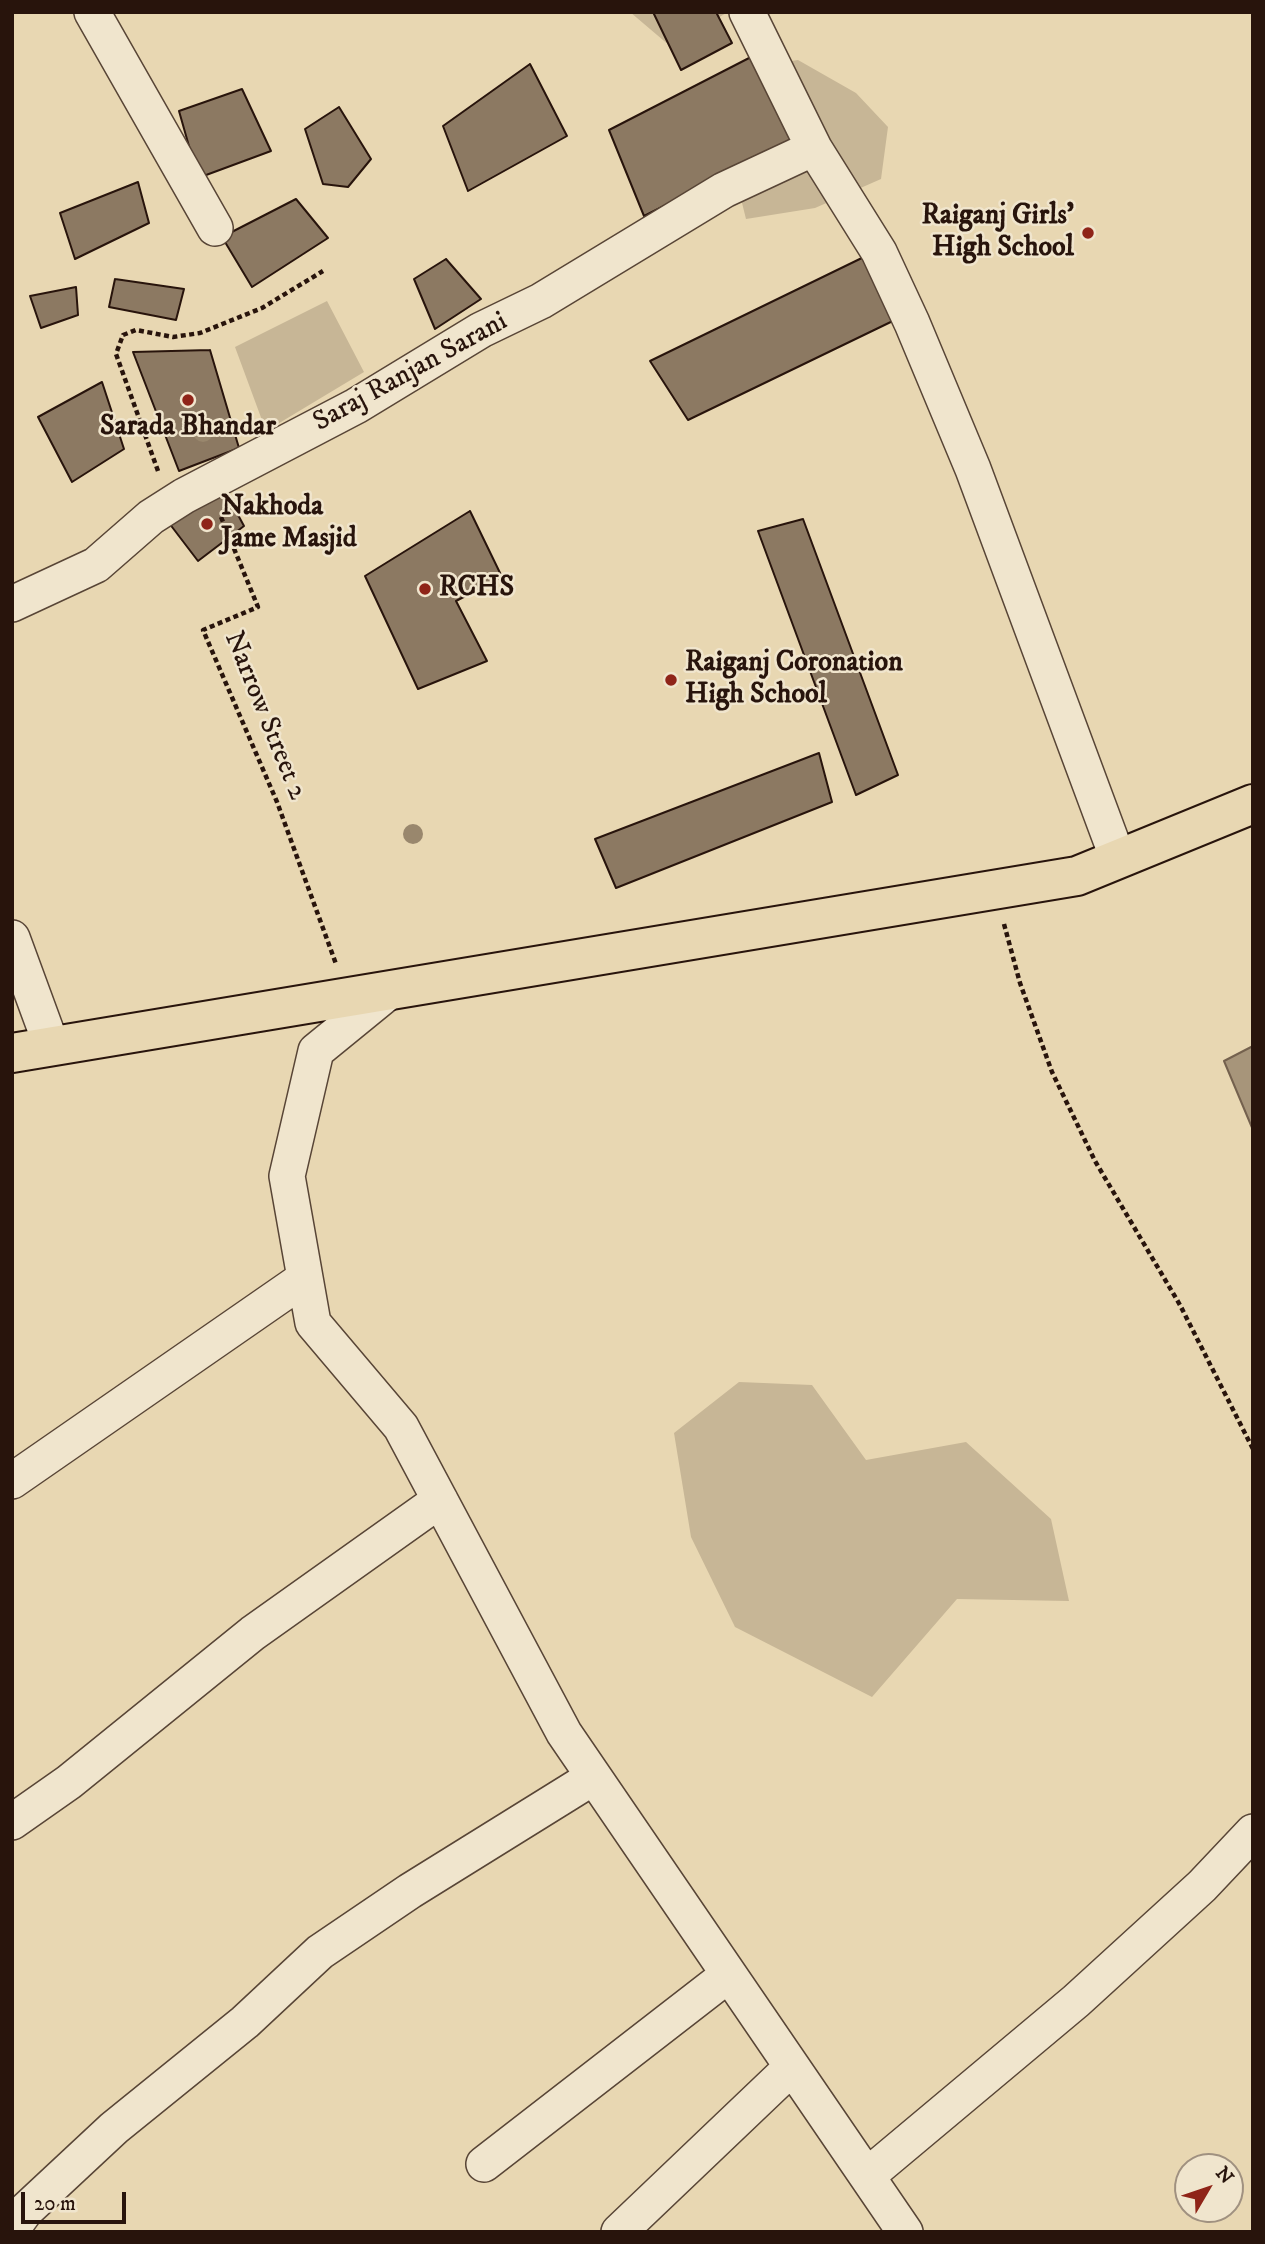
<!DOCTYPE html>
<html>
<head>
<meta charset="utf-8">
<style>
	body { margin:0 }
	#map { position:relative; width:1265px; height:2244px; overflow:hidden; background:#e8d7b2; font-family:"IM FELL DW Pica",serif }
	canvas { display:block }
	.frame { position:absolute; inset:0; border:14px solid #28140c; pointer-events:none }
	.north { position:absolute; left:1174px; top:2153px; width:70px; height:70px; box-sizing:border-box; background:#f0e5cd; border:2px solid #a09180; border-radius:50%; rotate:51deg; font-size:19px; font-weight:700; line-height:28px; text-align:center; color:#28140c }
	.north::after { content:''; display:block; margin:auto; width:24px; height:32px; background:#8f2418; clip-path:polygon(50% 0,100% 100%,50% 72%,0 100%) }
	.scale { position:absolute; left:21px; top:2192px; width:105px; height:32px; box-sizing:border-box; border:4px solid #28140c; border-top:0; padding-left:9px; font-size:21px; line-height:24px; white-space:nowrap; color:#28140c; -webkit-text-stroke:5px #f0e5cd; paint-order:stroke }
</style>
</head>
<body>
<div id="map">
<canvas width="1265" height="2244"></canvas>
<div class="frame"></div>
<div class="north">N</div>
<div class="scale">20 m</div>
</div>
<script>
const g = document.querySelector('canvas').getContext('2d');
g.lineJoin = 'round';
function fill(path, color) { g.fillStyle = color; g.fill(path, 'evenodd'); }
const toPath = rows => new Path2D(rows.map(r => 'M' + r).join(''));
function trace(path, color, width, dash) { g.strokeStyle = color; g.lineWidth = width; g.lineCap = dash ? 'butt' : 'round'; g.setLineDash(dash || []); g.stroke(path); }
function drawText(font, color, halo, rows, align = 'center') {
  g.font = font + ' "IM FELL DW Pica",serif'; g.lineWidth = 5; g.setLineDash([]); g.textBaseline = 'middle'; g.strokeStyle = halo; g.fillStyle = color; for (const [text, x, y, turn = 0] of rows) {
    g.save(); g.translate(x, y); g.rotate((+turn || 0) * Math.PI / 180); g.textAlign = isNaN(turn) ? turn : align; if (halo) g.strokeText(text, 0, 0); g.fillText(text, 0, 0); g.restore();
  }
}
fill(toPath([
	[630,12,728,12,670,46],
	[798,60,856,93,888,127,881,179,815,208,746,219,721,118,724,71],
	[327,301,364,372,266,431,235,347],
	[739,1382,812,1385,866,1460,966,1442,1051,1519,1069,1601,957,1599,872,1697,735,1627,691,1537,674,1433]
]), '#c7b696');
const water = toPath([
	[1253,1046,1253,1130,1224,1061,1253,1046]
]);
fill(water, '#a7957a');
trace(water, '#74614e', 2);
const building = toPath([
	[653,12,716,12,732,43,681,70,653,12],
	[751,57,794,141,644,216,609,130,751,57],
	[530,64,567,136,468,191,443,126,530,64],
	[242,89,271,151,198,178,179,111,242,89],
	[339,107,371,159,348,187,323,184,305,129,339,107],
	[138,182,149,223,75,259,60,213,138,182],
	[296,199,328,238,252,287,222,237,296,199],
	[868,255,899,318,688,420,650,361,868,255],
	[446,259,481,299,435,329,414,279,446,259],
	[115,279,184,289,176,320,109,307,115,279],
	[76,287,78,315,41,328,30,296,76,287],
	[210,350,239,448,179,471,133,352,210,350],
	[102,382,124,449,72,482,38,417,102,382],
	[224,489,244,526,198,561,169,523,224,489],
	[470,511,502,577,456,601,487,661,418,689,365,576,470,511],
	[803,519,898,775,856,795,758,531,803,519],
	[819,753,832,802,616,888,595,839,819,753]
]);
fill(building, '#8c7962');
trace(building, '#28140c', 2);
const minor = toPath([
	[92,12,215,228],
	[747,12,814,148,879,252,912,323,973,469,1118,859],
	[12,604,96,565,151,517,184,496,356,406,481,330,541,301,724,190,814,148],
	[12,938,52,1047],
	[392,989,316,1051,287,1176,313,1323,401,1427,564,1733,905,2232],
	[12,1481,305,1278],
	[12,1822,69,1782,253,1633,440,1500],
	[484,2164,728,1975],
	[867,2176,1076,2001,1202,1886,1253,1832],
	[12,2229,25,2211,114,2128,245,2022,320,1952,410,1891,592,1778],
	[619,2232,791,2068]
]);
const primary = toPath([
	[12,1053,1077,876,1253,804]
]);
trace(minor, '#584536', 38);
trace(primary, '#28140c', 42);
trace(toPath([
	[158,471,116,354,123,335,136,330,173,337,200,333,262,308,323,271],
	[221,517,258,607,203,630,277,802,336,964],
	[1004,924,1020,983,1052,1072,1095,1161,1180,1305,1253,1449]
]), '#28140c', 4.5, [5, 3.5]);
trace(minor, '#f0e5cd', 35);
trace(primary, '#e8d7b2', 38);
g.fillStyle = '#99876d';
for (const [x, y] of [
	[203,432],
	[413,834]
]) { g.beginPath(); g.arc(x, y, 10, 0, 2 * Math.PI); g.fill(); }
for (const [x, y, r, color] of [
	[1088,233,7,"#8f2418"],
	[188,400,7,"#8f2418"],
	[207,524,7,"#8f2418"],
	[425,589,7,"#8f2418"],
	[671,680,7,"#8f2418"]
]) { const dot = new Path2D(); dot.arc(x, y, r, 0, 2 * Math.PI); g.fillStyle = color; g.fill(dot); trace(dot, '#f0e5cd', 2.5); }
drawText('bold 28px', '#28140c', '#f0e5cd', [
	["Raiganj Girls'",1074,217,"right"],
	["High School",1074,249,"right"],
	["Sarada Bhandar",188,428,"center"],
	["Nakhoda",221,508],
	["Jame Masjid",221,540],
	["RCHS",439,589],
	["Raiganj Coronation",685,664],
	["High School",685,696]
], 'left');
drawText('28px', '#28140c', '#f0e5cd', [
	["Saraj Ranjan Sarani",411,373,-29],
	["Narrow Street 2",264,716,68]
]);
</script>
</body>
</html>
